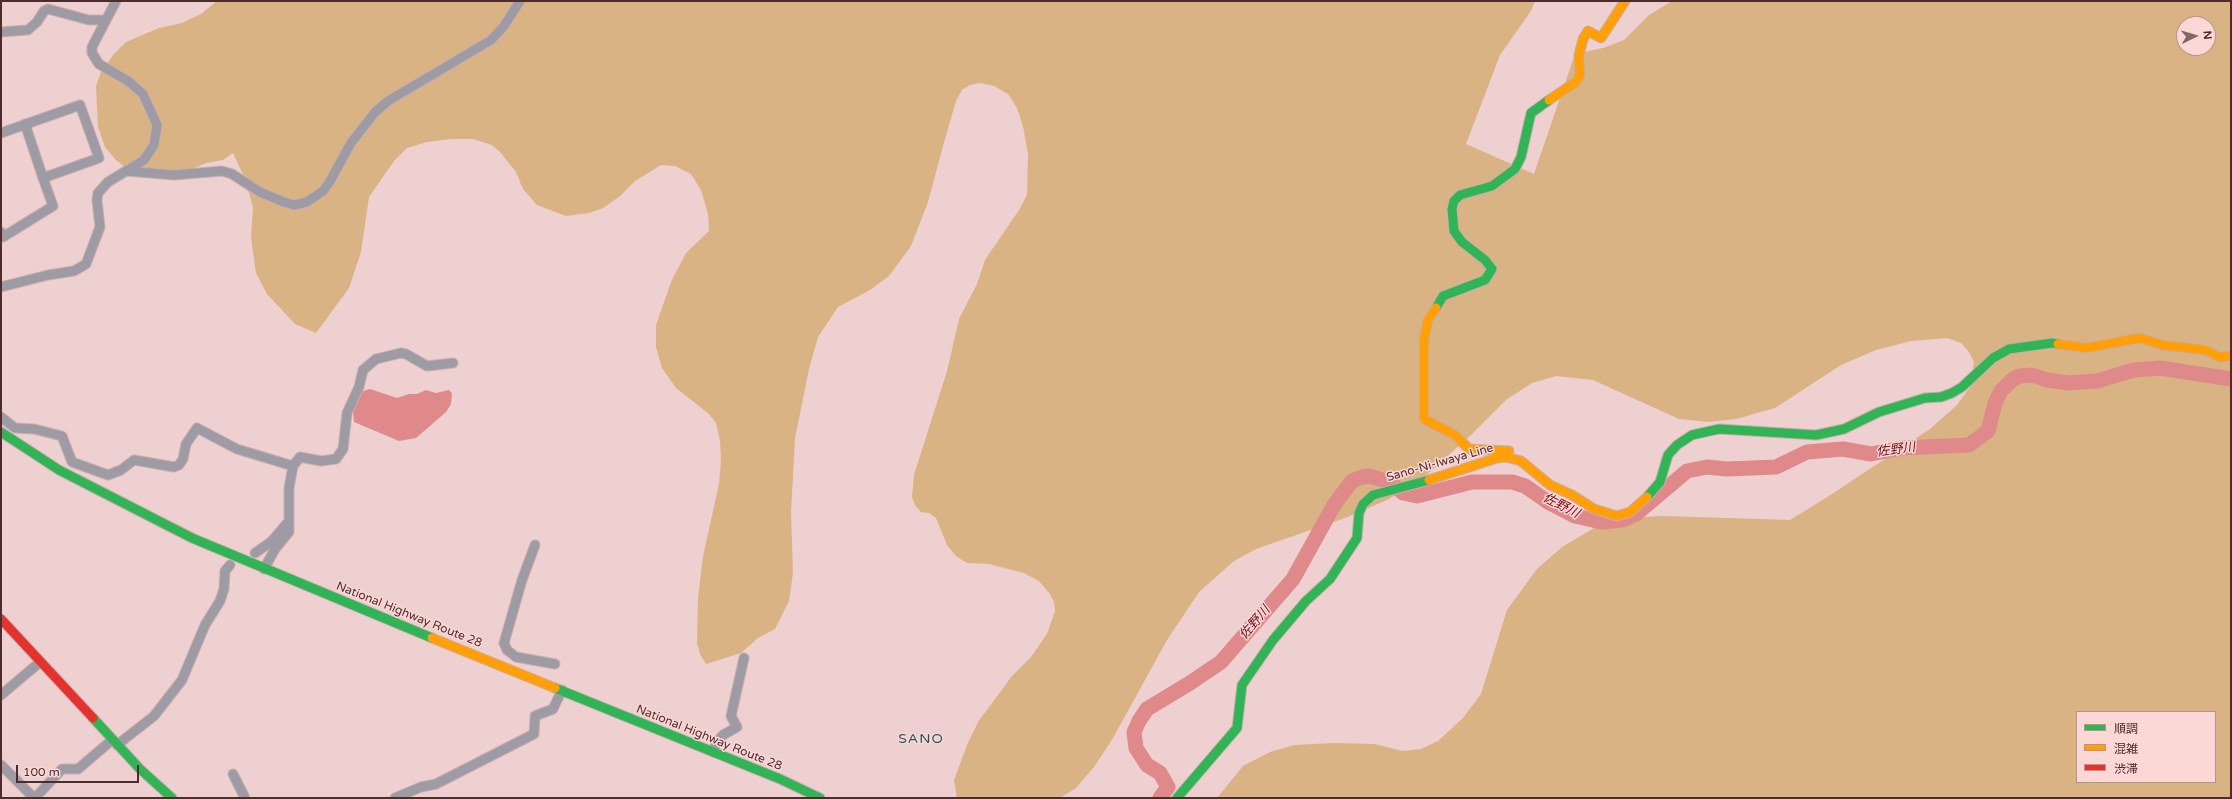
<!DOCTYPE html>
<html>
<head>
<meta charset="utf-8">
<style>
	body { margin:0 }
	#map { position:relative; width:2232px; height:799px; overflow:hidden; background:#edd0cf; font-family:"Varela Round","Noto Sans JP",sans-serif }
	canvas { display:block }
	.frame { position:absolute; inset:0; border:2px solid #4f2c2c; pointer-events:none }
	.legend { position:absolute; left:2076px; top:711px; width:140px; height:72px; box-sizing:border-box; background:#fbd7d5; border:1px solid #b69391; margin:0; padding:5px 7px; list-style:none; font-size:12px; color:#4f2c2c }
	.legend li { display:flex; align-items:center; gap:8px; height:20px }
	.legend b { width:20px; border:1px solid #b69391 }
	.north { position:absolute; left:2176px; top:16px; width:40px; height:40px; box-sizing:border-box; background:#fbd7d5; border:1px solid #b69391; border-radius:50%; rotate:85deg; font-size:11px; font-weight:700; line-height:16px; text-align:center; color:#4f2c2c }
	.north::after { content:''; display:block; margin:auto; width:14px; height:18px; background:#866565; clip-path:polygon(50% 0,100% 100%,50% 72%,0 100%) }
	.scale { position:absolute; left:16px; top:765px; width:123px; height:18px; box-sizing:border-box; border:2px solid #4f2c2c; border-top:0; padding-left:5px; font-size:12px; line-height:14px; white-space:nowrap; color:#4f2c2c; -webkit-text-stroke:3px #fbd7d5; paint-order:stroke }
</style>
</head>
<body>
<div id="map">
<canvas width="2232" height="799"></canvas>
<div class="frame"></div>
<ul class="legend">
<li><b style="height:5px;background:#30b455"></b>順調</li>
<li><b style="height:5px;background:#ff9f0a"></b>混雑</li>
<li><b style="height:5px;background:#e5322d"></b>渋滞</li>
</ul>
<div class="north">N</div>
<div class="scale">100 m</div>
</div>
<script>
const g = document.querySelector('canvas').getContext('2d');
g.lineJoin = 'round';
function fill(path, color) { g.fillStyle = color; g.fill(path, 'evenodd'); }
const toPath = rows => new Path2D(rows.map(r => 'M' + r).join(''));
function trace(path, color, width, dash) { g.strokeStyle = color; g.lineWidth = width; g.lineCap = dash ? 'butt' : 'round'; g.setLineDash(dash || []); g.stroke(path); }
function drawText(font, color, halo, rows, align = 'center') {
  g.font = font + ' "Varela Round","Noto Sans JP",sans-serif'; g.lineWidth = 3; g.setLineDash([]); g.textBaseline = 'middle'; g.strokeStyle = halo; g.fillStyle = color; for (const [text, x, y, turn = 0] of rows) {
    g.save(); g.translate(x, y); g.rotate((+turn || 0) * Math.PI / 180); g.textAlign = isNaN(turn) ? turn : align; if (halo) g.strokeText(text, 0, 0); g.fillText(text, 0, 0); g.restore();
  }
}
fill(toPath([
	[217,1,1535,1,1531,11,1500,55,1466,144,1534,174,1575,54,1603,48,1624,40,1649,15,1672,1,2231,1,2231,798,1217,798,1243,766,1270,752,1294,745,1334,743,1375,744,1402,751,1421,749,1438,741,1463,718,1481,694,1507,610,1537,569,1562,547,1596,527,1622,518,1663,516,1790,520,1829,496,1930,429,1957,405,1970,387,1974,362,1969,352,1961,343,1947,338,1911,341,1876,350,1841,365,1775,408,1736,419,1709,422,1679,419,1593,380,1556,376,1532,383,1506,400,1472,434,1422,479,1387,500,1345,518,1256,549,1234,561,1199,592,1167,640,1113,738,1094,767,1076,788,1060,798,957,798,954,780,967,745,978,722,1012,676,1031,657,1047,634,1055,611,1054,602,1050,594,1039,581,1024,573,989,564,967,563,956,556,947,545,936,518,929,513,921,512,915,505,912,497,914,475,947,371,959,319,977,284,985,260,1019,210,1027,195,1028,154,1023,126,1017,108,1008,94,994,86,980,83,970,85,962,90,956,101,943,146,928,202,911,246,889,276,870,290,838,307,818,337,809,369,795,438,791,513,793,573,789,601,775,629,758,638,741,653,706,664,700,654,697,643,698,598,703,556,719,484,721,460,720,441,716,423,709,414,676,388,662,368,656,347,656,325,671,282,686,253,709,231,708,214,701,190,691,174,675,166,661,165,635,181,620,196,603,208,589,213,566,216,537,205,523,189,516,172,500,152,492,145,473,139,451,139,427,142,407,148,394,161,369,197,361,252,349,288,316,333,295,324,267,294,256,273,251,238,253,208,246,181,233,153,223,160,206,163,182,173,162,178,145,177,130,171,116,160,105,147,98,127,96,86,101,72,113,55,126,42,159,28,182,23,201,14],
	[2184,24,2208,24,2208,48,2184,48],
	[2077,712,2215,712,2215,782,2077,782]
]), '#d9b384');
fill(toPath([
	[370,389,397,398,409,394,417,394,426,390,436,393,449,390,452,393,451,404,446,412,416,438,399,441,354,422,353,411,355,405,363,391]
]), '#df898a');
trace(toPath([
	[1160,798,1168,787,1160,773,1147,765,1136,748,1134,732,1139,721,1147,709,1190,683,1221,662,1293,579,1334,505,1352,481,1362,477,1370,476,1391,483,1403,493,1417,496,1472,482,1512,482,1525,486,1548,502,1575,516,1601,522,1622,520,1636,514,1687,471,1707,467,1727,469,1776,467,1807,452,1843,449,1871,454,1902,448,1969,445,1988,431,1995,403,2001,391,2013,379,2020,376,2032,375,2047,380,2069,383,2097,381,2134,370,2160,368,2231,379]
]), '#df898a', 15);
const street = toPath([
	[1,32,28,30,37,22,44,11,48,9,89,20,105,20],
	[25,124,43,178],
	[1,133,80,105,99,158,43,178,53,206,3,237,1,232],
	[127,171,174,175,222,171,232,174,260,192,284,202,294,205,307,202,323,191,329,183,351,143,375,112,388,101,491,40,504,26,520,1],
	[1,287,48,275,74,271,86,264,100,227,97,200,98,193,108,182,144,160,154,145,157,125,143,94,128,81,99,64,92,53,92,47,116,1],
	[1,417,15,428,34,429,62,436,72,462,108,475,121,470,134,460,174,467,179,465,183,459,186,444,197,428,237,449,293,466],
	[535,545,522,580,504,643,507,650,516,657,555,664],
	[255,553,271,542,289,521],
	[264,569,275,549,289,532,289,488,293,466,300,457,321,461,336,459,343,449,347,413,359,387,363,370,376,359,401,353,406,354,427,366,453,363],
	[1,695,40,662],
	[117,745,154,716,182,680,205,625,220,601,224,589,225,571,230,565],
	[713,752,716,743,723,735,737,727,731,716,744,658],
	[1,765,34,798],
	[233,774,245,798],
	[35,798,62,769,78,769,112,740],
	[395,798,421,787,436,784,534,734,535,716,553,709,562,690]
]);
const fast = toPath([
	[1436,308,1443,296,1485,280,1492,269,1485,260,1462,242,1454,231,1452,209,1454,201,1460,195,1492,186,1515,169,1521,157,1531,113,1549,100],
	[1,432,59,470,192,538,432,638],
	[1647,497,1660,482,1668,455,1677,445,1692,435,1719,429,1816,435,1844,429,1879,412,1925,398,1941,397,1952,393,1962,387,1993,358,2009,349,2052,343,2058,344],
	[555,688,780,779,820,798],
	[93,718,140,769,172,798],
	[1177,798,1237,728,1242,685,1273,640,1306,601,1330,579,1357,538,1359,513,1363,504,1373,495,1429,480]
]);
const slow = toPath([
	[1549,100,1576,82,1580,75,1579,55,1583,39,1588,31,1601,38,1625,1],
	[1436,308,1428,320,1424,340,1424,419,1455,435,1469,449,1509,451],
	[2058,344,2086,348,2140,338,2162,345,2205,350,2220,357,2231,356],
	[1429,480,1497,458,1506,457,1521,461,1550,485,1572,495,1594,509,1617,516,1630,512,1647,497],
	[432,638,555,688]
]);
const jam = toPath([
	[1,619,93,718]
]);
trace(street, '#c8aead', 11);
trace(fast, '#c8aead', 11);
trace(slow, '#c8aead', 11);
trace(jam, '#c8aead', 11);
trace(street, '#9e9ba4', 9);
trace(fast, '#30b455', 9);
trace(slow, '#ff9f0a', 9);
trace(jam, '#e5322d', 9);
drawText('12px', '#4f2c2c', '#fbd7d5', [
	["Sano-Ni-Iwaya Line",1440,463,-16],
	["National Highway Route 28",409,615,22],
	["National Highway Route 28",709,738,22]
]);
drawText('italic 13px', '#730c1b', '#fbd7d5', [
	["佐野川",1896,450,-7],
	["佐野川",1561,506,27],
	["佐野川",1255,623,-49]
]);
g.letterSpacing = '1px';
drawText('14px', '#1c575b', '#fbd7d5', [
	["SANO",921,739]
]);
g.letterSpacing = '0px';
</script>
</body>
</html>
